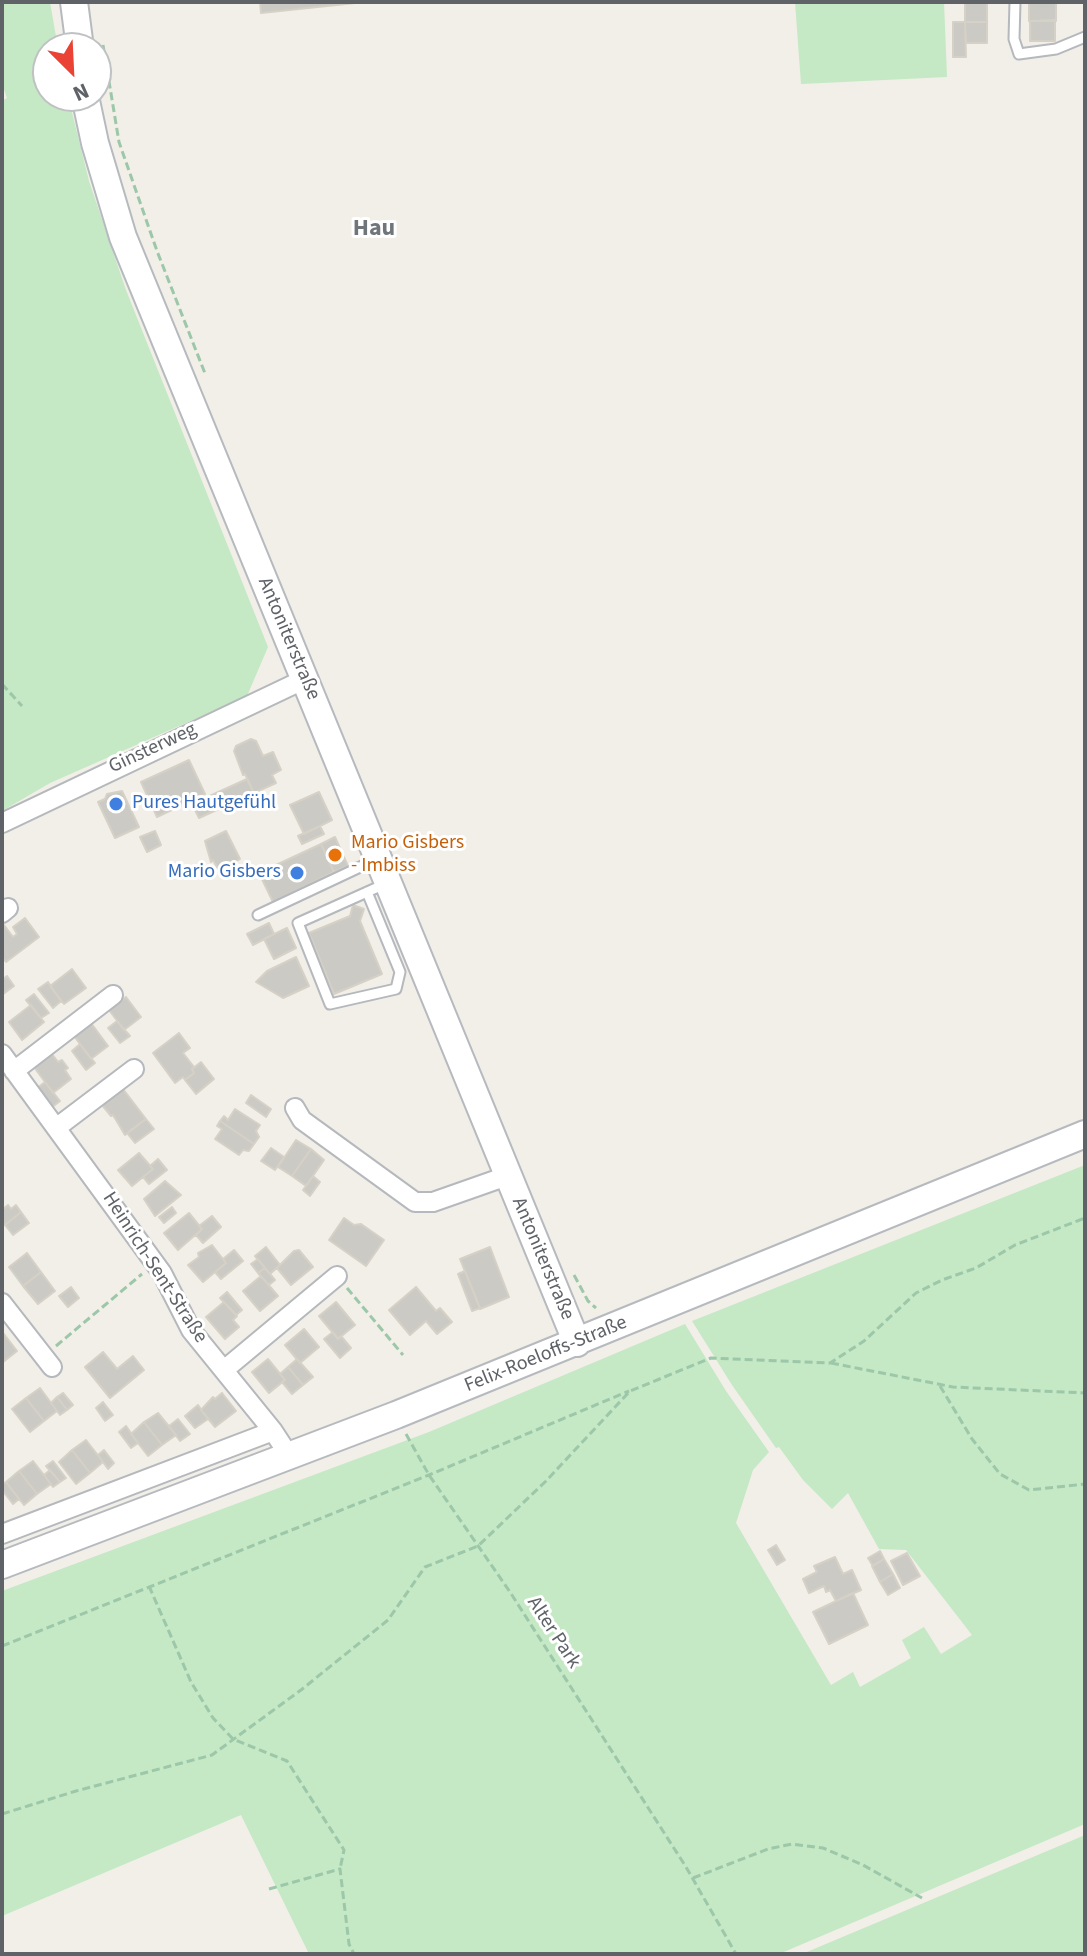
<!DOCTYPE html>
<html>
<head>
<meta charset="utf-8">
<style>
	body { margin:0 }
	#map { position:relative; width:1087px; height:1956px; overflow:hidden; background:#f1efe8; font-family:"Source Sans 3",sans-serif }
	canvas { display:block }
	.frame { position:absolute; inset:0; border:4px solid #5f6368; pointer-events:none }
	.north { position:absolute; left:32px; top:32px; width:80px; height:80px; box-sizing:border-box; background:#fff; border:2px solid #bfc1c3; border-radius:50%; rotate:156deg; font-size:22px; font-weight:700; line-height:32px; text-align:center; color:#5f6368 }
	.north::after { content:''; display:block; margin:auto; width:28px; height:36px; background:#ea4335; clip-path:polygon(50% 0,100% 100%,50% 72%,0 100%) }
</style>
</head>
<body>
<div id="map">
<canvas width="1087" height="1956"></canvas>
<div class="frame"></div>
<div class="north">N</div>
</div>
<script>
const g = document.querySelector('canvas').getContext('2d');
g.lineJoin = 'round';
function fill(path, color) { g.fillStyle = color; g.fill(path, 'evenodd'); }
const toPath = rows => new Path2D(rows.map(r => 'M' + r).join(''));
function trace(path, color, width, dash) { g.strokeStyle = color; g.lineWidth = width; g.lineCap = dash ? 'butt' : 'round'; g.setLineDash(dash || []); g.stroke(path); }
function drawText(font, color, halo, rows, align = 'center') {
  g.font = font + ' "Source Sans 3",sans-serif'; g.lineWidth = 6; g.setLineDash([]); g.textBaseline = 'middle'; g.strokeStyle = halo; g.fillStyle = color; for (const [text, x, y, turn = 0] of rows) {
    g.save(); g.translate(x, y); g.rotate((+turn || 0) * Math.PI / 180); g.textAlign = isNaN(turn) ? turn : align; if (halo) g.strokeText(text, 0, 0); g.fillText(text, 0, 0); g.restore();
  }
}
fill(toPath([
	[2,2,50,2,58,48,48,48,48,96,68,96,89,181,126,290,268,647,247,696,50,783,2,811,2,101,7,98,2,84],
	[795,2,944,2,947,77,801,84],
	[1085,1165,1085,1824,779,1954,309,1954,241,1815,2,1916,2,1591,429,1432,685,1324,726,1391,769,1452,753,1470,736,1523,831,1685,853,1672,860,1687,911,1658,902,1640,924,1627,941,1654,972,1635,906,1550,879,1549,848,1493,832,1509,803,1480,779,1447,776,1448,732,1385,692,1321],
	[1085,1835,1085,1954,802,1954,1071,1841]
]), '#c5e8c5');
const building = toPath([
	[260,2,365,2,261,13,260,2],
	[965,2,987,2,987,22,965,22,965,2],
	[1029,2,1056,2,1056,21,1029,21,1029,2],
	[1055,20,1055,41,1030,41,1030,21,1055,20],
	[953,22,965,22,966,57,953,57,953,22],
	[965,22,987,22,987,43,966,43,965,22],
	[251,739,256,741,263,756,273,752,281,770,272,775,276,783,254,793,245,774,243,775,234,751,236,746,251,739],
	[189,760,205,794,157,817,141,782,189,760],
	[247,779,254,793,199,818,192,804,247,779],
	[122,791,139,827,115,838,98,802,105,799,107,794,122,791],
	[319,792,332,820,304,834,290,805,319,792],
	[320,826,324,834,302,844,298,836,320,826],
	[155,831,161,845,147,852,140,837,155,831],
	[226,831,240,859,233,863,231,868,225,866,218,869,213,860,211,862,205,841,226,831],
	[335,837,348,866,334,872,321,844,335,837],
	[321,844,334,872,273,902,259,873,321,844],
	[353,905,364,909,360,921,382,974,334,994,309,933,350,916,353,905],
	[25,918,39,937,6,962,2,957,2,926,4,925,13,937,17,934,13,927,25,918],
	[269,923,274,934,253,945,247,934,269,923],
	[287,928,296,948,274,959,264,939,287,928],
	[296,957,309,986,283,998,256,982,267,971,296,957],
	[72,969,86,988,64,1004,50,986,72,969],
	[7,976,14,986,2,995,2,980,7,976],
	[48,982,61,1001,53,1008,38,989,48,982],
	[34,994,49,1013,41,1018,26,1000,34,994],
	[126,997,141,1017,124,1030,109,1010,126,997],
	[31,1005,44,1022,22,1040,9,1022,31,1005],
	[117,1021,130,1036,120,1043,108,1028,117,1021],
	[91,1023,108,1046,91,1059,74,1036,91,1023],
	[179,1033,190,1048,183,1053,194,1067,192,1069,194,1073,185,1080,183,1077,175,1083,153,1053,179,1033],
	[80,1044,95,1063,86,1070,72,1051,80,1044],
	[52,1054,58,1062,62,1060,68,1068,65,1070,71,1079,53,1093,34,1067,52,1054],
	[201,1062,214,1079,196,1094,185,1080,194,1073,192,1069,201,1062],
	[45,1082,60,1101,51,1108,36,1089,45,1082],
	[123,1089,146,1119,125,1135,113,1115,111,1116,102,1105,123,1089],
	[251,1095,271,1109,266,1117,246,1103,251,1095],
	[235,1109,260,1125,256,1131,259,1137,254,1144,220,1121,224,1116,228,1120,235,1109],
	[146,1119,154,1129,135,1143,127,1133,146,1119],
	[220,1121,254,1144,249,1151,243,1150,239,1155,215,1139,222,1129,217,1126,220,1121],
	[296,1140,311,1149,292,1176,278,1167,296,1140],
	[271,1148,284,1157,275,1170,261,1161,271,1148],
	[311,1149,324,1160,306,1186,292,1176,311,1149],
	[139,1153,153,1169,132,1186,118,1170,139,1153],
	[158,1159,167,1170,149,1184,143,1177,153,1169,150,1166,158,1159],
	[313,1176,320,1182,310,1196,303,1190,313,1176],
	[165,1181,181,1195,155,1216,144,1199,165,1181],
	[8,1205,11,1209,16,1205,21,1212,5,1225,2,1221,2,1210,8,1205],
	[172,1207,176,1213,164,1223,159,1217,172,1207],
	[21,1212,29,1223,13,1235,5,1225,21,1212],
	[189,1213,202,1229,178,1250,164,1233,189,1213],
	[212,1216,221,1227,203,1243,196,1235,202,1229,199,1226,212,1216],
	[344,1218,354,1225,361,1224,384,1240,366,1266,329,1240,344,1218],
	[212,1245,226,1263,203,1282,188,1265,199,1257,198,1253,212,1245],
	[266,1247,280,1265,270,1274,255,1256,266,1247],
	[490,1247,509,1297,480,1309,460,1259,490,1247],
	[234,1250,243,1261,221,1279,215,1272,226,1263,223,1259,234,1250],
	[299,1250,313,1267,291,1285,277,1268,294,1251,299,1250],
	[27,1253,41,1272,23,1286,9,1267,27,1253],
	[258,1259,265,1268,258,1273,251,1264,258,1259],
	[265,1268,275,1280,269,1285,258,1273,265,1268],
	[465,1271,480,1308,472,1311,458,1274,465,1271],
	[41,1272,55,1291,38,1304,23,1286,41,1272],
	[261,1276,278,1296,260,1311,243,1291,261,1276],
	[71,1287,79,1298,68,1307,59,1296,71,1287],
	[416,1287,436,1311,440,1308,452,1322,437,1334,426,1321,410,1335,389,1310,416,1287],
	[227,1292,242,1310,236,1315,220,1298,227,1292],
	[224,1302,237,1316,233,1320,239,1327,225,1339,206,1317,224,1302],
	[336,1302,355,1325,338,1339,319,1316,336,1302],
	[304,1329,319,1347,300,1363,285,1345,304,1329],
	[333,1332,338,1339,341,1336,351,1348,340,1358,324,1339,333,1332],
	[4,1334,17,1351,2,1363,2,1336,4,1334],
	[103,1352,117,1369,133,1356,144,1370,110,1398,85,1367,103,1352],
	[268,1359,285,1380,269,1393,252,1372,268,1359],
	[297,1359,313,1377,303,1385,288,1367,297,1359],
	[288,1367,303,1385,292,1394,282,1382,285,1380,280,1374,288,1367],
	[40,1388,57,1411,44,1421,26,1398,40,1388],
	[63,1393,73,1405,67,1410,57,1397,63,1393],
	[222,1393,236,1411,215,1427,201,1410,213,1397,215,1399,222,1393],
	[57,1397,67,1410,60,1415,51,1403,57,1397],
	[26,1398,44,1421,30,1432,12,1409,26,1398],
	[103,1402,113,1415,105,1421,96,1408,103,1402],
	[198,1405,208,1419,195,1428,185,1416,198,1405],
	[158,1413,176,1435,162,1445,144,1422,158,1413],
	[178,1419,190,1434,180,1441,169,1426,178,1419],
	[144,1422,162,1445,148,1456,131,1434,144,1422],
	[126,1426,138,1443,131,1448,119,1432,126,1426],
	[86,1440,103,1462,90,1473,72,1450,86,1440],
	[72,1450,90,1473,76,1484,59,1462,72,1450],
	[104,1450,114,1463,108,1469,98,1455,104,1450],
	[33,1461,51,1484,37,1494,19,1471,33,1461],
	[53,1461,66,1478,60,1482,46,1466,53,1461],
	[50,1470,60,1482,53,1487,44,1475,50,1470],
	[19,1471,37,1494,24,1505,6,1482,19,1471],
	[6,1482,19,1499,13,1504,2,1490,2,1485,6,1482],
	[776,1545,785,1560,777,1565,768,1550,776,1545],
	[880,1551,884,1559,873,1566,868,1558,880,1551],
	[907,1553,920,1576,903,1585,891,1561,907,1553],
	[835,1557,843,1574,852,1570,861,1590,836,1601,830,1590,826,1592,824,1586,809,1593,803,1579,817,1572,814,1566,835,1557],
	[884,1559,893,1574,880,1582,872,1566,884,1559],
	[893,1574,900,1588,888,1595,880,1582,893,1574],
	[853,1593,868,1625,829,1644,813,1612,853,1593]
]);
fill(building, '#cccac5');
trace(building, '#d6d1c6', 2);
const lane = toPath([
	[1015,2,1014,39,1019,54,1056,49,1085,37],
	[367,892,400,972,396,989,330,1004,298,923,385,884],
	[258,915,375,860]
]);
const street = toPath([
	[2,823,305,679],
	[2,913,8,908],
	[2,1054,162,1273,191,1330,273,1431,290,1457],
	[14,1071,113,995],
	[295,1108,302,1120,415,1202,433,1202,507,1176],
	[56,1128,134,1069],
	[2,1303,52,1367],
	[224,1370,337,1276],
	[2,1534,273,1431]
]);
const secondary = toPath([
	[74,2,80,48],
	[85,96,95,143,123,237,577,1343],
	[2,1565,396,1415,1085,1134]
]);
trace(lane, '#b5b8bc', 13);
trace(street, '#b5b8bc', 22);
trace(secondary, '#b6babf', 30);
trace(toPath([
	[103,45,119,142,157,251,206,376],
	[2,684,22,706],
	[574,1275,588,1301,596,1308],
	[347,1288,403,1355],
	[56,1346,142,1274],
	[831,1363,953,1387,1085,1393],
	[940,1386,972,1439,1000,1474,1029,1490,1085,1484],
	[406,1434,429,1475,510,1592,686,1867,736,1954],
	[149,1586,191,1682,213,1718,233,1739,287,1761,344,1850,340,1869],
	[2,1646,429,1475,629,1391],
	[2,1814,76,1791,212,1755,301,1690,388,1620,425,1567,478,1546,546,1481,630,1391,711,1358,830,1363,864,1341,916,1293,942,1280,976,1268,1015,1245,1085,1218],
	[693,1878,768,1849,792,1844,823,1848,863,1865,922,1898],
	[269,1889,340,1869,349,1944,354,1954]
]), '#9cc7a9', 3, [8, 4]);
trace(lane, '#fff', 9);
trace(street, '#fff', 18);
trace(secondary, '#fff', 26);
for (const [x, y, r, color] of [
	[116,804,8,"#3f7fe0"],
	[335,855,8,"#e8710a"],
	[297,873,8,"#3f7fe0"]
]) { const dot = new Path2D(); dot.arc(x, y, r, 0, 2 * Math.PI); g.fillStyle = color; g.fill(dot); trace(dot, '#fff', 3); }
drawText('20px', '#5f6368', '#fff', [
	["Antoniterstraße",288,639,67],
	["Ginsterweg",153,749,-25],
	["Antoniterstraße",542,1259,67],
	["Heinrich-Sent-Straße",154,1268,57],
	["Felix-Roeloffs-Straße",546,1355,-22],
	["Alter Park",553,1633,57]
]);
drawText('20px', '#366cbe', '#fff', [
	["Pures Hautgefühl",132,804],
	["Mario Gisbers",281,873,"right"]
], 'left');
drawText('20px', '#c56008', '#fff', [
	["Mario Gisbers",351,844],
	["- Imbiss",351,867]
], 'left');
drawText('bold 24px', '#70757a', '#fff', [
	["Hau",374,230]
]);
</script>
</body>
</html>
